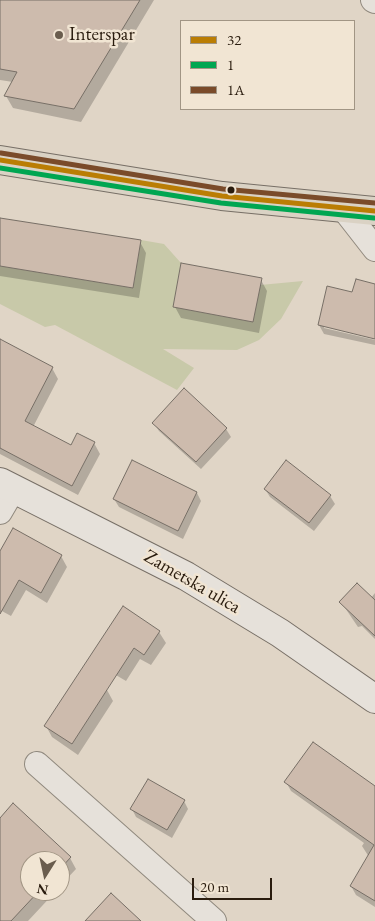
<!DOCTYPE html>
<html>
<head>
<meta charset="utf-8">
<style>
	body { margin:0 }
	#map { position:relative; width:375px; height:921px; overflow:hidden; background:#e0d5c6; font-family:"EB Garamond",serif }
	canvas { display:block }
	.legend { position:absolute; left:180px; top:20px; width:175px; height:90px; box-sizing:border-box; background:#f1e5d3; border:1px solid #a19584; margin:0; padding:6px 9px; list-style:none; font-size:15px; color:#2a1c0e }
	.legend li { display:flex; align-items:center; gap:10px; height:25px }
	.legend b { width:25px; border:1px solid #a19584 }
	.north { position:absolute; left:20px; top:851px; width:50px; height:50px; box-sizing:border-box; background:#f1e5d3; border:1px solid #a19584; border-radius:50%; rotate:190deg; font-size:14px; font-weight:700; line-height:20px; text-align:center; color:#2a1c0e }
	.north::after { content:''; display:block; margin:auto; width:18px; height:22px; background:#6a5d4e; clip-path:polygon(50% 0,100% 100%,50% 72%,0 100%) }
	.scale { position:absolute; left:192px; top:878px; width:80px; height:22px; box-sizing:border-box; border:2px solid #2a1c0e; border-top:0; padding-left:6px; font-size:15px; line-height:18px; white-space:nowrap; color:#2a1c0e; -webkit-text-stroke:4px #f1e5d3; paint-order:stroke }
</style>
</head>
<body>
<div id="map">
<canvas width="375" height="921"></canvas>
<ul class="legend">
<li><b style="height:6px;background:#ba7d04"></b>32</li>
<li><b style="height:6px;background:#00a651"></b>1</li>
<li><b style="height:6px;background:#7a4b2a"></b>1A</li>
</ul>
<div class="north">N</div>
<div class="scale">20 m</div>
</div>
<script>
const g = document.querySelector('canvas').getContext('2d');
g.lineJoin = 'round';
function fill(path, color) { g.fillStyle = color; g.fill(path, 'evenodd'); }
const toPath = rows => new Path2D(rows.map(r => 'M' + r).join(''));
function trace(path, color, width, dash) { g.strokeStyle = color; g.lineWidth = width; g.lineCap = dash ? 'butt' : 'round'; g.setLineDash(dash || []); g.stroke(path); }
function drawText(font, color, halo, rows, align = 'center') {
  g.font = font + ' "EB Garamond",serif'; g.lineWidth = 5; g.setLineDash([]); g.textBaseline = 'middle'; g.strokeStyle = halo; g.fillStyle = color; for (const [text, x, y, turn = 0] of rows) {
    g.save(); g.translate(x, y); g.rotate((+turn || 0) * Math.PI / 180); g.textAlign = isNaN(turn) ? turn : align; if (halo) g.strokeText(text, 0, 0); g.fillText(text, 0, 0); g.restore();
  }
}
fill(toPath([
	[141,240,164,244,181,263,174,307,253,322,260,285,303,281,281,319,259,340,237,350,163,349,194,368,177,390,55,325,45,327,0,304,0,266,133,288]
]), '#c8c9a9');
fill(toPath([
	[0,0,154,0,81,122,13,108,6,96,13,82,0,80],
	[0,219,140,242,146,253,139,298,0,276],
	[261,280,267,291,259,333,181,318,175,307],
	[375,285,375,337,324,326,324,328,375,340,375,345,324,334,319,325,353,293],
	[0,355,52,368,58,379,33,427,71,447,78,435,94,443,100,454,78,495,0,454],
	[154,423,226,429,231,437,201,469,159,431],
	[133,462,197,493,201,501,183,539,119,507,114,499],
	[265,489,330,496,335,504,314,531,270,497],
	[0,554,61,556,67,567,47,603,26,590,11,616,0,610],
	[375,593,375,639,362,626,358,627,341,602,371,598],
	[159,632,166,643,151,665,140,659,126,681,99,665],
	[107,690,113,701,78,755,52,737,46,726],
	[286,782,375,808,375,907,356,895,351,886,369,857,362,846,364,843,291,791],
	[184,801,188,809,172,838,136,817,132,809],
	[0,820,70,858,76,869,60,886,60,861,30,861,30,891,56,891,28,921,0,921]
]), '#0003');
const building = toPath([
	[0,0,140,0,74,109,4,96,17,72,0,69,0,0],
	[0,218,141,240,133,288,0,266,0,218],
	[181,263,262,278,253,322,173,307,181,263],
	[356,279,375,284,375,339,318,325,327,286,352,292,356,279],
	[0,339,53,367,25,421,71,445,77,433,95,442,72,486,0,448,0,339],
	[184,388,227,428,196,462,152,423,184,388],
	[132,460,197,492,178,531,113,499,132,460],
	[286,460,331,495,309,523,264,489,286,460],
	[13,528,62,555,41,593,19,580,0,614,0,551,13,528],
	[357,583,375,600,375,636,339,602,357,583],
	[123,606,160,631,144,655,134,648,72,744,44,726,123,606],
	[313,742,375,786,375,901,350,886,374,845,284,782,313,742],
	[148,779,185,800,167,830,130,809,148,779],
	[13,803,71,857,60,869,60,861,30,861,30,891,39,891,11,921,0,921,0,818,13,803],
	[111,893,141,921,85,921,111,893]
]);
fill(building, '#cdbbad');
trace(building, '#776f66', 1);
const minor = toPath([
	[373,0,375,1],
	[343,208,375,249],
	[0,512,14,488],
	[37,764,214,921]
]);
const secondary = toPath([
	[0,482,186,576,280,633,375,699]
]);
const primary = toPath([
	[0,160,222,196,375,211]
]);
trace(minor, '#90897e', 26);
trace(secondary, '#776f66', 30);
trace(primary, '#776f66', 30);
trace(minor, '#e6e1da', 24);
trace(secondary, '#e6e1da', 28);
trace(primary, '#dad2c4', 28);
trace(toPath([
	[0,160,222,196,375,211]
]), '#ba7d04', 5);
trace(toPath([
	[0,168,221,203,374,218]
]), '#00a651', 5);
trace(toPath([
	[1,153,223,189,375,203]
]), '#7a4b2a', 5);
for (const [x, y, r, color] of [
	[59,35,5,"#6a5d4e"],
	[231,190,4.5,"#2a1c0e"]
]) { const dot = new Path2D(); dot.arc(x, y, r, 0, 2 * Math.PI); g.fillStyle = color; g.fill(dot); trace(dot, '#f1e5d3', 2); }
drawText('19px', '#2a1c0e', '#f1e5d3', [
	["Interspar",69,35]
], 'left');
drawText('19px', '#2a1c0e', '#f1e5d3', [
	["Zametska ulica",192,582,30]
]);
</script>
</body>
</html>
